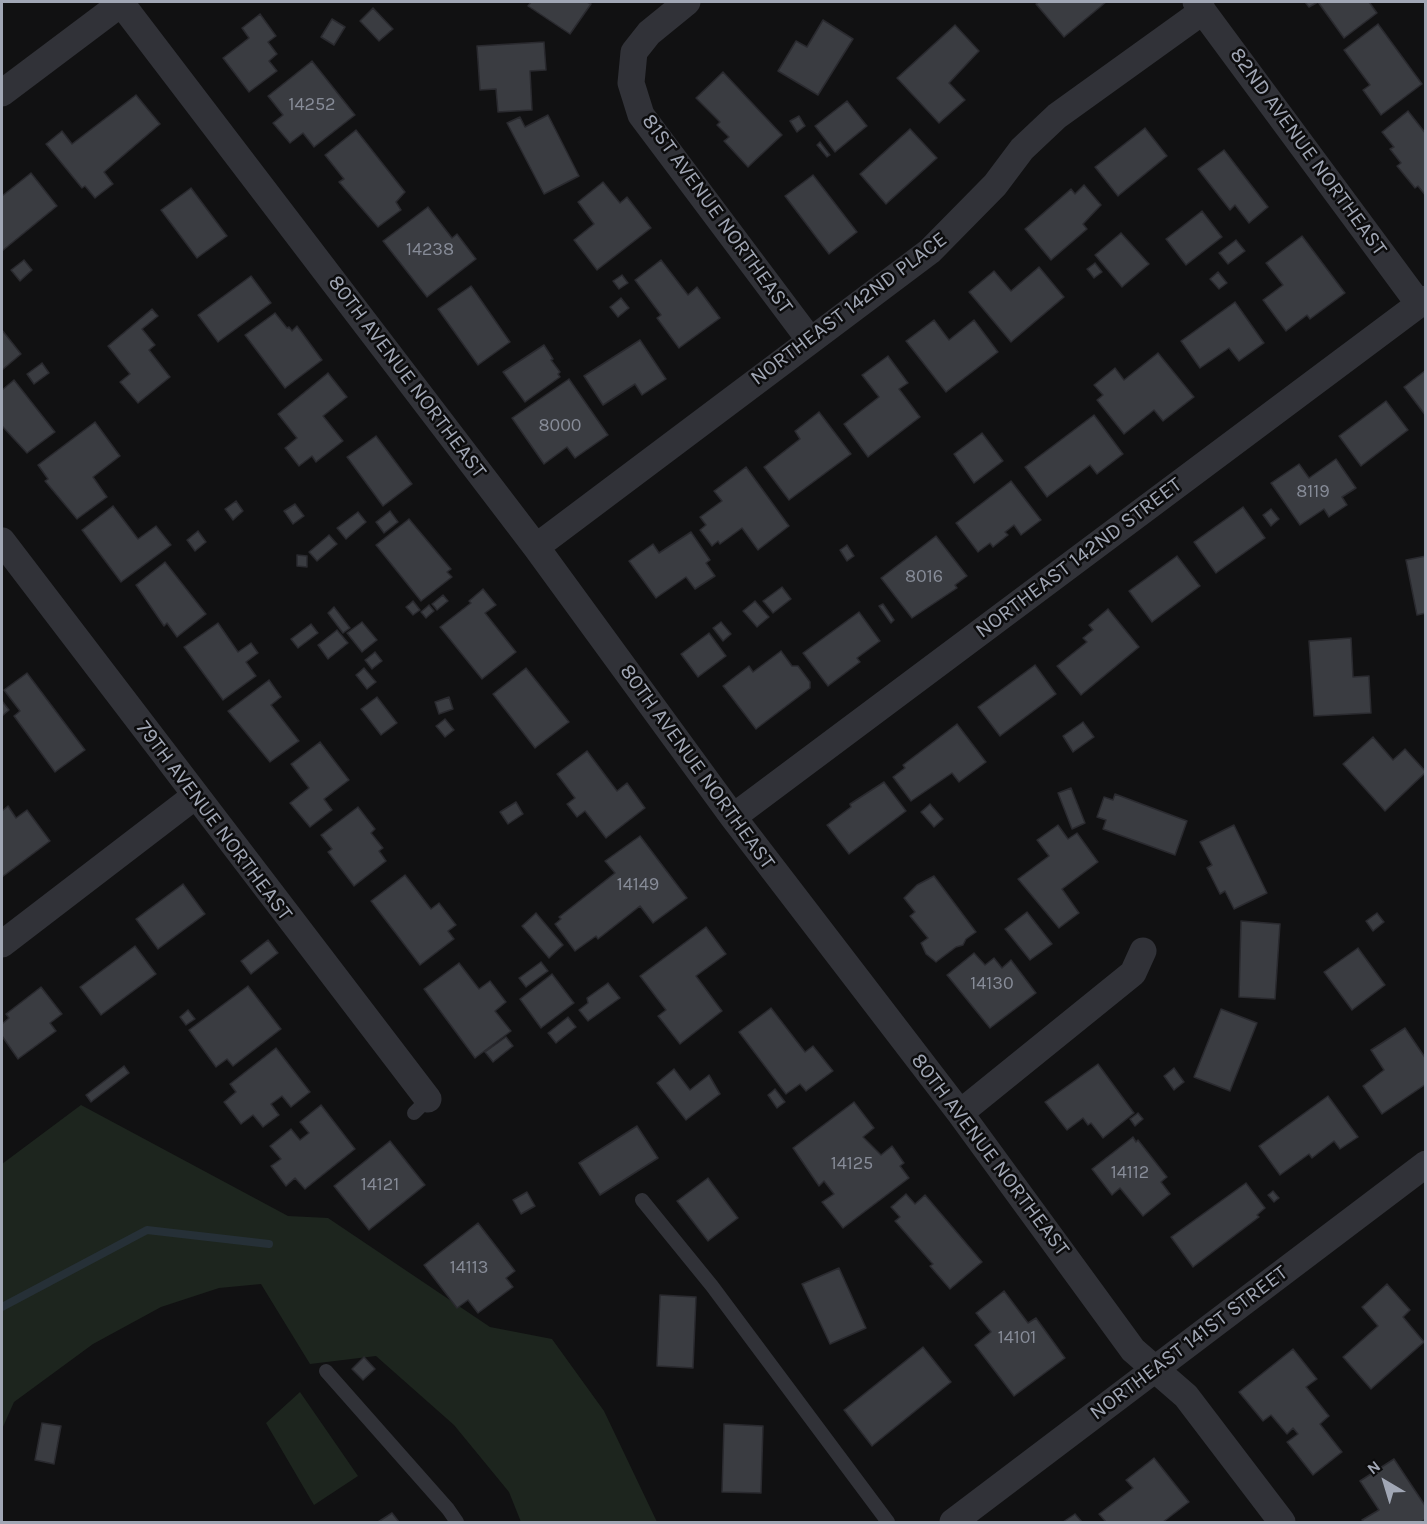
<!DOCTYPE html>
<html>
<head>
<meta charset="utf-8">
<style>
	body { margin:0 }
	#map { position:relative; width:1427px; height:1524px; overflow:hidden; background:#111112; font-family:Karla,sans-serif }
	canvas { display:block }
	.frame { position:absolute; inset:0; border:3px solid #a1a7b5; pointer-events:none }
	.north { position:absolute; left:1355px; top:1452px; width:60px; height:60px; -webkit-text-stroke:4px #0c0c0d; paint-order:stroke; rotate:322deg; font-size:16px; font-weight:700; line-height:24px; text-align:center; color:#a1a7b5 }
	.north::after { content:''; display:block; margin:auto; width:21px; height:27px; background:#a1a7b5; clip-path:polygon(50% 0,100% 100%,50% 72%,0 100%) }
</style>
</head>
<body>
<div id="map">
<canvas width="1427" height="1524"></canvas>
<div class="frame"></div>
<div class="north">N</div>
</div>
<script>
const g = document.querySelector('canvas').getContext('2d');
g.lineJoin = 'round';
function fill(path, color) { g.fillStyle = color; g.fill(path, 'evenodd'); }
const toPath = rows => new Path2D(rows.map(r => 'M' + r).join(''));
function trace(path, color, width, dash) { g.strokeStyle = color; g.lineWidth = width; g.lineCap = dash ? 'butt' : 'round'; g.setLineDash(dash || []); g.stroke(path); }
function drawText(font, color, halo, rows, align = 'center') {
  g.font = font + ' Karla,sans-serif'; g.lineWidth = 5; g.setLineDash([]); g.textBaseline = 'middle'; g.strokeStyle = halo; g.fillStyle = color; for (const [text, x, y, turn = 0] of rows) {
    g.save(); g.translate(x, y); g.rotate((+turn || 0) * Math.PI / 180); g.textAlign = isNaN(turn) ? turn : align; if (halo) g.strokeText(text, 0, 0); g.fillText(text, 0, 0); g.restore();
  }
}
fill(toPath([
	[81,1105,288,1216,328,1218,490,1327,552,1339,604,1411,657,1522,521,1522,509,1492,454,1425,376,1356,310,1364,261,1284,219,1288,161,1307,93,1344,14,1402,2,1429,2,1164],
	[300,1392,358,1476,314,1505,266,1423]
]), '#1d251e');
trace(toPath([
	[2,1307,147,1230,269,1244]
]), '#263037', 8);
const building = toPath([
	[531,2,587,2,591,4,570,34,528,6,531,2],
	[1039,2,1106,2,1064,37,1036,4,1039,2],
	[1305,2,1369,2,1377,13,1344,38,1318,2,1309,7,1305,2],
	[373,8,393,29,379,41,360,21,373,8],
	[260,14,276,36,268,42,277,54,269,61,277,71,249,92,223,58,249,38,242,28,260,14],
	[332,19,345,27,334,45,321,37,332,19],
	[823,20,853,39,818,95,778,71,796,41,807,47,823,20],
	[1378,24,1422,84,1381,115,1363,90,1370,85,1344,50,1378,24],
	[955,25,979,51,949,83,965,100,939,123,897,78,955,25],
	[544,42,546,70,530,71,532,110,498,112,496,89,480,90,477,46,544,42],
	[312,61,355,115,314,147,303,133,290,143,273,123,283,115,268,96,312,61],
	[723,72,782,135,748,167,724,141,729,137,717,125,720,122,696,98,723,72],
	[136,95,160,124,104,172,113,184,95,198,85,186,82,188,46,144,62,131,72,144,136,95],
	[847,101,867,126,835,152,815,126,847,101],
	[1408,111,1426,134,1426,196,1418,186,1415,188,1397,166,1401,163,1390,149,1394,147,1382,132,1408,111],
	[548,115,579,176,544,194,507,123,520,117,525,127,548,115],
	[799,116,805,126,797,132,790,121,799,116],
	[1145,128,1167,156,1118,196,1095,167,1145,128],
	[910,129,937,158,886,204,860,174,910,129],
	[356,130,405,192,396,202,401,210,378,227,339,182,344,179,325,155,356,130],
	[820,142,830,155,827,157,817,145,820,142],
	[1224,150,1268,207,1249,223,1235,205,1230,210,1198,169,1224,150],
	[31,173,57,206,2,251,2,196,31,173],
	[813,175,857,232,829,254,785,196,813,175],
	[603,182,620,203,627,197,651,228,597,270,574,240,594,224,578,202,603,182],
	[1084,185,1101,205,1083,224,1087,229,1051,260,1025,229,1071,189,1075,194,1084,185],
	[191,188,227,236,197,258,161,210,191,188],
	[428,207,452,238,457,234,476,259,427,297,383,241,428,207],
	[1202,211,1222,237,1186,265,1166,239,1202,211],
	[1121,233,1149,264,1122,287,1095,255,1121,233],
	[1302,236,1345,293,1310,319,1307,315,1286,331,1263,300,1283,285,1266,263,1302,236],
	[1236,240,1245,251,1228,264,1219,253,1236,240],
	[24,260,32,270,20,281,11,270,24,260],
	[661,260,688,295,697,287,720,318,679,348,657,318,661,315,635,280,661,260],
	[1095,263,1102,272,1094,278,1087,269,1095,263],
	[1039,267,1064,297,1011,342,969,292,994,271,1011,291,1039,267],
	[1218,272,1227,283,1219,289,1210,279,1218,272],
	[622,275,628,283,619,289,613,281,622,275],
	[251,276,271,303,218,342,198,315,251,276],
	[471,286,510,342,478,365,438,309,471,286],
	[621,298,629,308,618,317,610,307,621,298],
	[1235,302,1264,343,1239,361,1229,348,1200,368,1181,341,1235,302],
	[152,309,158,316,142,329,155,345,149,350,170,377,138,403,120,382,130,374,108,346,152,309],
	[275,313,287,328,289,327,292,331,297,326,322,360,285,388,245,335,275,313],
	[934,320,949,340,974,320,998,352,946,392,906,341,934,320],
	[2,330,21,354,2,370,2,330],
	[640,340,666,379,642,395,635,384,603,405,584,376,640,340],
	[544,345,553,359,551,360,560,372,558,374,560,377,525,402,503,372,544,345],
	[1158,353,1194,397,1163,421,1154,410,1124,434,1097,400,1103,395,1094,385,1115,368,1124,380,1158,353],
	[888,356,908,383,899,389,920,417,868,457,844,424,879,397,862,375,888,356],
	[42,363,49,373,34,384,27,374,42,363],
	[1426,370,1426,416,1404,387,1426,370],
	[328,373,347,397,323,416,343,441,316,462,312,456,299,466,285,448,297,438,278,414,328,373],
	[569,379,608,435,575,458,567,447,544,464,512,418,569,379],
	[14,380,55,432,27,453,2,426,2,390,14,380],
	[1386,401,1408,430,1361,466,1339,436,1386,401],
	[819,412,851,454,789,500,764,467,800,439,795,431,819,412],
	[1094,415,1123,454,1097,474,1090,465,1047,497,1025,467,1094,415],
	[95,422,120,456,93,477,107,497,77,519,45,481,48,479,38,465,95,422],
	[982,433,1003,461,974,483,954,454,982,433],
	[376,436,412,484,383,506,347,457,376,436],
	[1336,459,1356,488,1342,497,1347,505,1329,517,1324,509,1300,525,1271,483,1299,464,1309,478,1336,459],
	[746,467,789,526,758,550,742,528,720,544,718,541,712,546,700,530,706,525,700,517,722,501,714,491,746,467],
	[1011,481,1041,520,1021,535,1014,525,1005,532,1008,535,993,547,990,543,978,552,956,523,1011,481],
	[236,501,243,511,233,520,225,509,236,501],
	[295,504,304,516,293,524,284,511,295,504],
	[113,506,138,539,156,526,171,545,121,582,82,530,113,506],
	[1243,507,1265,538,1216,573,1194,542,1243,507],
	[1271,509,1279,519,1271,526,1263,515,1271,509],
	[390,511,398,522,384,533,376,522,390,511],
	[358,512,366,522,346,539,337,528,358,512],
	[409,519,451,569,447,572,452,577,421,601,376,545,409,519],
	[198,531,206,542,195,551,187,540,198,531],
	[691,532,710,560,706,563,715,576,695,589,686,577,656,598,629,561,653,544,659,553,691,532],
	[329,535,337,544,317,561,309,552,329,535],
	[936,536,967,576,955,585,957,588,912,618,881,578,936,536],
	[847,545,854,556,847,561,840,550,847,545],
	[297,555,307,556,307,567,297,566,297,555],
	[1177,556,1200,586,1152,622,1129,591,1177,556],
	[1426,556,1426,613,1417,615,1406,560,1426,556],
	[165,562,206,614,177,637,167,623,164,626,136,585,165,562],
	[782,587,791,599,773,613,763,601,782,587],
	[483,589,496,605,485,613,516,652,482,679,440,627,471,603,469,601,483,589],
	[443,595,448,601,437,610,432,604,443,595],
	[413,601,420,610,413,615,406,607,413,601],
	[755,601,769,617,757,627,743,611,755,601],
	[883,604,894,620,891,623,879,606,883,604],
	[429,605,434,611,426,618,421,612,429,605],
	[334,607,350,628,343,633,328,613,334,607],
	[1108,609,1139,647,1081,695,1057,666,1087,642,1083,638,1093,630,1089,625,1108,609],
	[859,612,880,641,857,658,860,662,828,686,803,653,859,612],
	[362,622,377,640,362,652,347,633,362,622],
	[721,622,731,634,723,641,713,628,721,622],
	[218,623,238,652,251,643,258,653,246,662,256,676,223,700,184,647,218,623],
	[311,624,318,633,298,648,291,639,311,624],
	[337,630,348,643,328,659,318,645,337,630],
	[709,633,726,656,698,677,681,654,709,633],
	[1351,638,1353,677,1369,676,1371,713,1314,716,1309,641,1351,638],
	[781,651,792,666,798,666,810,682,810,688,756,729,723,686,749,666,753,672,781,651],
	[375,652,382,661,372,669,365,660,375,652],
	[1035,665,1056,694,1000,736,978,707,1035,665],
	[364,668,376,682,367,689,356,675,364,668],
	[526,668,569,722,535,748,493,694,526,668],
	[27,673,85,750,55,772,14,716,20,711,4,690,27,673],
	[269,680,281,697,271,705,299,741,270,762,228,711,269,680],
	[377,697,397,723,381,735,361,709,377,697],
	[449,697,453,709,439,714,435,702,449,697],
	[2,701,9,710,2,716,2,701],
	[445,719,454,730,445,737,436,726,445,719],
	[1083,722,1094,737,1073,752,1063,736,1083,722],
	[957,724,986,762,959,782,952,773,911,801,893,777,905,768,903,765,957,724],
	[1373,737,1393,760,1405,749,1426,772,1385,811,1343,764,1373,737],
	[320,742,349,780,324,799,332,810,310,827,290,803,309,788,291,764,320,742],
	[587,751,617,791,627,783,645,808,606,838,585,811,577,817,567,804,575,798,557,774,587,751],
	[884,782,906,811,849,854,827,825,851,807,850,804,884,782],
	[1071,788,1085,823,1072,829,1058,793,1071,788],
	[1115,794,1187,821,1175,855,1103,829,1106,820,1097,817,1104,797,1113,800,1115,794],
	[516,802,523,814,508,824,500,812,516,802],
	[930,804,943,819,934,827,921,812,930,804],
	[8,806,16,818,27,810,50,841,2,877,2,811,8,806],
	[358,807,375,829,371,833,383,848,379,851,386,861,354,886,328,852,332,849,321,835,358,807],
	[1058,825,1068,839,1077,833,1098,862,1062,889,1079,913,1059,928,1018,879,1049,856,1037,840,1058,825],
	[1234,825,1267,893,1234,909,1225,891,1220,894,1207,868,1212,865,1200,842,1234,825],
	[640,836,687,898,653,923,640,906,598,939,596,936,575,951,555,924,561,919,559,917,615,873,605,861,640,836],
	[405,875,431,909,439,903,456,925,448,931,454,939,420,965,371,901,405,875],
	[934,876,976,932,966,939,963,945,956,947,936,962,926,954,921,943,928,938,910,916,915,912,904,898,917,885,934,876],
	[183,884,205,914,158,949,136,919,183,884],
	[1027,912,1052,944,1030,960,1005,929,1027,912],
	[536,913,563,945,549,958,522,926,536,913],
	[1377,913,1384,922,1373,931,1366,921,1377,913],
	[1241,921,1280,924,1275,999,1239,997,1241,921],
	[706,927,726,954,696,976,722,1011,680,1044,658,1016,666,1010,640,976,706,927],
	[268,940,278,953,251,974,241,961,268,940],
	[135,946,156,974,101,1015,80,987,135,946],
	[1358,948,1385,985,1352,1010,1324,972,1358,948],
	[974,953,985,965,994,958,1002,968,1011,960,1036,993,990,1028,947,975,974,953],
	[541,962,548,971,526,987,519,978,541,962],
	[459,963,479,989,490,981,506,1002,495,1011,511,1031,475,1058,424,989,459,963],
	[552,974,574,1003,541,1028,520,999,552,974],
	[608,983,620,998,588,1021,579,1010,588,1003,587,998,608,983],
	[248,986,281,1029,233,1066,227,1059,216,1067,189,1030,248,986],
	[41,987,62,1014,50,1023,56,1031,18,1059,2,1036,2,1024,9,1018,6,1014,41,987],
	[771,1008,805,1052,813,1046,833,1071,806,1091,800,1084,786,1094,739,1032,771,1008],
	[1221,1009,1257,1023,1230,1091,1194,1077,1221,1009],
	[188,1010,195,1019,186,1025,180,1017,188,1010],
	[568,1017,576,1027,556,1043,548,1033,568,1017],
	[1405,1028,1426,1059,1426,1084,1382,1114,1363,1086,1384,1070,1371,1050,1405,1028],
	[506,1037,513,1046,493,1062,485,1052,506,1037],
	[276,1048,310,1092,291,1107,282,1096,271,1104,279,1115,263,1127,253,1115,241,1124,224,1102,236,1092,230,1084,276,1048],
	[1098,1064,1134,1113,1103,1138,1091,1123,1088,1125,1083,1118,1067,1130,1045,1102,1098,1064],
	[124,1066,129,1073,91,1102,86,1095,124,1066],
	[1174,1068,1184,1082,1174,1090,1164,1076,1174,1068],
	[674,1069,690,1090,709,1075,720,1094,686,1120,657,1083,674,1069],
	[775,1089,785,1102,777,1108,768,1095,775,1089],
	[1328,1096,1358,1137,1340,1149,1334,1141,1312,1158,1309,1154,1280,1175,1259,1146,1328,1096],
	[854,1102,874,1128,863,1137,881,1155,892,1146,904,1163,900,1166,909,1178,843,1228,822,1202,834,1194,824,1181,819,1186,793,1148,854,1102],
	[321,1105,355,1149,305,1189,295,1178,286,1186,271,1166,281,1159,270,1146,291,1129,300,1140,309,1133,300,1122,321,1105],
	[1138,1113,1143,1119,1135,1126,1130,1119,1138,1113],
	[637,1126,658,1158,600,1195,579,1163,637,1126],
	[1133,1137,1136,1142,1138,1140,1167,1177,1161,1182,1170,1194,1143,1216,1120,1188,1112,1195,1092,1169,1133,1137],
	[390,1141,425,1185,369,1230,334,1186,390,1141],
	[708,1178,738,1218,708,1241,677,1201,708,1178],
	[1246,1183,1265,1208,1257,1215,1259,1217,1193,1267,1171,1237,1246,1183],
	[1273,1191,1279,1198,1274,1202,1268,1195,1273,1191],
	[527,1192,535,1206,521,1214,513,1200,527,1192],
	[906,1194,915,1204,925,1195,982,1262,950,1289,930,1266,933,1264,931,1262,895,1221,900,1217,891,1207,906,1194],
	[478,1223,515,1271,506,1278,513,1287,478,1313,468,1300,457,1308,424,1265,478,1223],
	[839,1268,866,1328,830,1344,802,1284,839,1268],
	[1387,1284,1410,1310,1403,1317,1424,1342,1371,1389,1343,1357,1378,1326,1362,1307,1387,1284],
	[1004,1291,1028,1323,1036,1318,1065,1358,1014,1396,975,1345,991,1332,976,1313,1004,1291],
	[660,1295,696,1297,693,1368,657,1366,660,1295],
	[923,1347,951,1382,872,1446,844,1410,923,1347],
	[1293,1349,1317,1379,1306,1387,1329,1416,1320,1424,1342,1452,1313,1475,1287,1442,1298,1434,1293,1428,1287,1434,1271,1415,1263,1421,1239,1392,1293,1349],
	[364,1357,375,1369,363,1380,352,1369,364,1357],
	[42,1423,61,1426,54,1464,35,1460,42,1423],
	[724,1424,763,1426,761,1493,722,1492,724,1424],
	[1154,1458,1189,1502,1163,1522,1106,1522,1099,1514,1133,1488,1126,1480,1154,1458],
	[1394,1459,1426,1507,1426,1519,1421,1522,1364,1522,1362,1520,1379,1510,1360,1481,1394,1459],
	[392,1513,399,1522,378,1522,392,1513],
	[1075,1514,1082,1522,1063,1522,1075,1514]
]);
fill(building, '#3a3c41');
trace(building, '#2a2a2f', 1.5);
trace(toPath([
	[414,1113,428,1099],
	[642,1200,712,1286,888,1522],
	[326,1371,448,1509,457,1522]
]), '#313238', 14);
trace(toPath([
	[687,2,649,33,634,52,631,83,641,115,809,339],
	[1196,2,1419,304],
	[121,3,536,547,733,817,960,1113,1133,1350,1186,1396,1282,1522],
	[2,93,123,2],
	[2,541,428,1099],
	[536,547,930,251,995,185,1022,149,1057,116,1203,11],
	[733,817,1426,299],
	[2,944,195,796],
	[960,1113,1133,973,1143,951],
	[953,1522,1426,1164]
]), '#313238', 27);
drawText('18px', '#878c98', null, [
	["14252",312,105],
	["14238",430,250],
	["8000",560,426],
	["8119",1313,492],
	["8016",924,577],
	["14149",638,885],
	["14130",992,984],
	["14125",852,1164],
	["14112",1130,1173],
	["14121",380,1185],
	["14113",469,1268],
	["14101",1017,1338]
]);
drawText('21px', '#a1a7b5', '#0c0c0d', [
	["82ND AVENUE NORTHEAST",1308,152,54],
	["81ST AVENUE NORTHEAST",717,214,54],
	["NORTHEAST 142ND PLACE",849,309,-37],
	["80TH AVENUE NORTHEAST",407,377,53],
	["NORTHEAST 142ND STREET",1079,558,-37],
	["80TH AVENUE NORTHEAST",697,767,54],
	["79TH AVENUE NORTHEAST",214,821,53],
	["80TH AVENUE NORTHEAST",990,1155,53],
	["NORTHEAST 141ST STREET",1189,1343,-37]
]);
</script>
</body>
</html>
